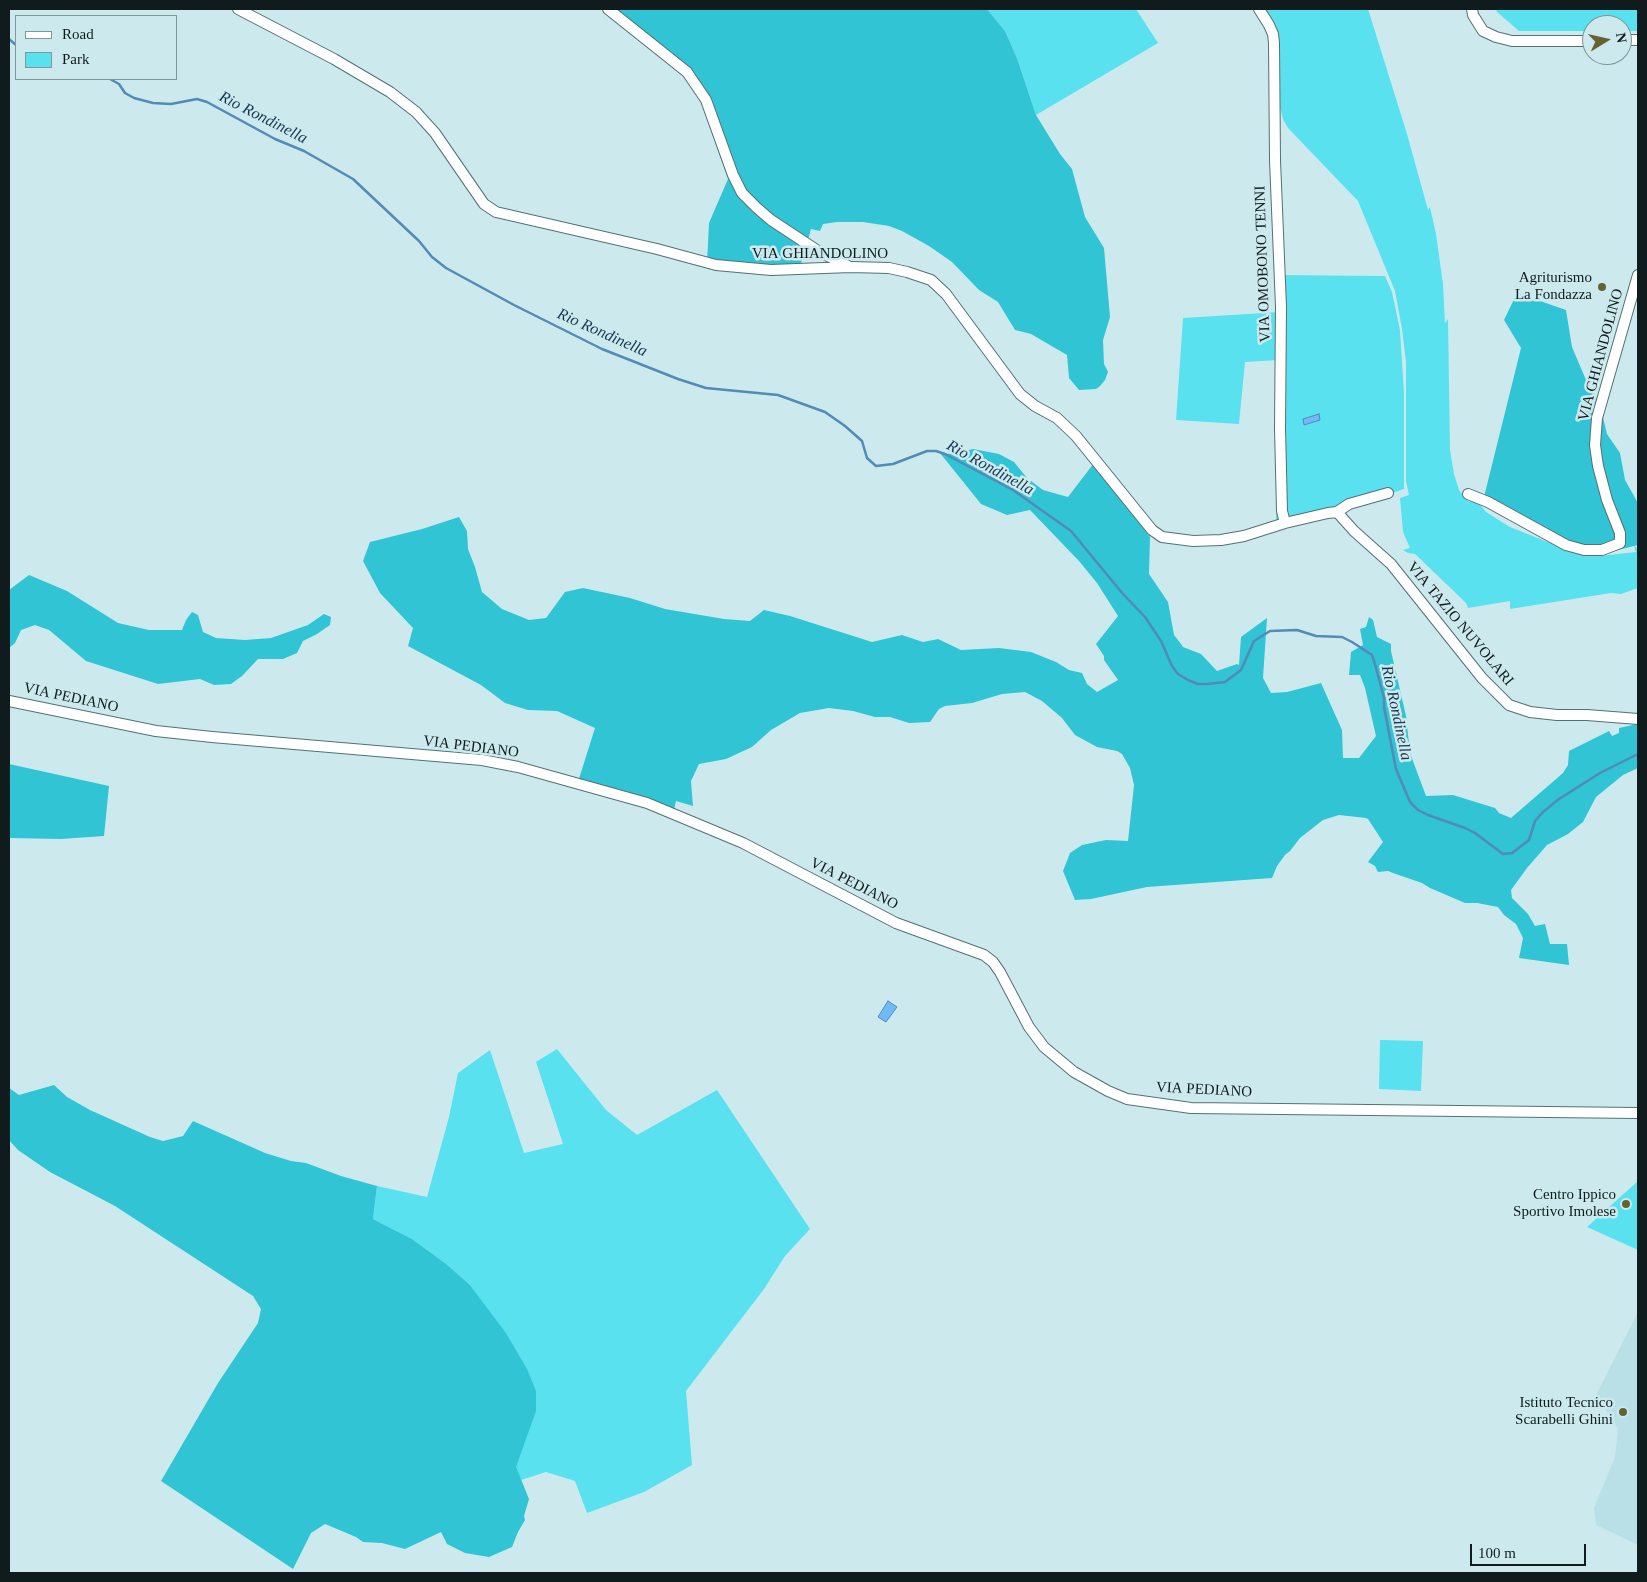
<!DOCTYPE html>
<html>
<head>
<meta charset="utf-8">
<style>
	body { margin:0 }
	#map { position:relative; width:1647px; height:1582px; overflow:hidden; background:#cceaee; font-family:Georgia,serif }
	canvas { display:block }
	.frame { position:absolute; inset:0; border:10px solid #101b1d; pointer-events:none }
	.legend { position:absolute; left:15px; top:15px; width:162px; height:65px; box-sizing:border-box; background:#cceaee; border:1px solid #81979a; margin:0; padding:6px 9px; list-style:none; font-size:15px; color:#101b1d }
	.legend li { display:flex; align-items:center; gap:10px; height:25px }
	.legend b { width:25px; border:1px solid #81979a }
	.north { position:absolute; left:1582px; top:15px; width:50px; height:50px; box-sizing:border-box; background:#cceaee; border:1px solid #81979a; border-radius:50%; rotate:81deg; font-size:14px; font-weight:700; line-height:20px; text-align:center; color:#101b1d }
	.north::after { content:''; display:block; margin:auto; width:18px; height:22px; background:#66622f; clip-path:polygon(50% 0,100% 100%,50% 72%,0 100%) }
	.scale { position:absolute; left:1470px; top:1544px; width:116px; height:22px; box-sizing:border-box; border:2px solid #101b1d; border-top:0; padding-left:6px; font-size:15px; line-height:18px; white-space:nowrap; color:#101b1d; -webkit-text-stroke:4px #cceaee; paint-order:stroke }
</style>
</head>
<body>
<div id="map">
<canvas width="1647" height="1582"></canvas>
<div class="frame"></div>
<ul class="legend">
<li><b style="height:6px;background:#fff"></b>Road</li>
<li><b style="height:14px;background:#59e1f0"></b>Park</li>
</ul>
<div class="north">N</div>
<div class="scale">100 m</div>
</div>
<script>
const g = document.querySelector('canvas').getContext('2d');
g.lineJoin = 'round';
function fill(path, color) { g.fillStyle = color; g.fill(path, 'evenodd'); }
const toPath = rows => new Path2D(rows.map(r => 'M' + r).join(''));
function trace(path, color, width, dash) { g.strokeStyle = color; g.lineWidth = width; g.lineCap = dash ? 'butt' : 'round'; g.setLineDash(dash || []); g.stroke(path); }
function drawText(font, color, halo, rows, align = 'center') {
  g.font = font + ' Georgia,serif'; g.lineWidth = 5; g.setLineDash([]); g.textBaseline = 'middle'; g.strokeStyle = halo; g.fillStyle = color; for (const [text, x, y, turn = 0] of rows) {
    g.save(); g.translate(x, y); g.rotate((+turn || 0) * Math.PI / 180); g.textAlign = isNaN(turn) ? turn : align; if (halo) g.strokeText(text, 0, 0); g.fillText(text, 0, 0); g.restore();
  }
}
fill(toPath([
	[1638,1312,1638,1545,1596,1525,1594,1508,1615,1457,1618,1429,1596,1395]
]), '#b8e0e6');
fill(toPath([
	[987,9,1136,9,1158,43,1036,115,1017,58,1005,31],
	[1264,9,1368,9,1407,134,1428,210,1430,207,1436,234,1443,284,1445,323,1448,319,1450,450,1454,474,1459,490,1469,502,1472,499,1478,502,1486,512,1510,527,1575,553,1599,556,1636,552,1634,546,1638,548,1638,588,1621,594,1611,593,1510,609,1510,601,1468,608,1466,603,1415,554,1408,553,1403,550,1410,548,1403,532,1400,498,1409,495,1406,481,1406,362,1402,329,1395,291,1358,201,1288,128,1283,119,1280,107,1277,35],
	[1496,9,1638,9,1638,31,1622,31,1622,25,1592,25,1592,31,1519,31,1497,12],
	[1279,275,1385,276,1392,292,1400,330,1404,394,1404,489,1337,512,1276,520,1279,360,1245,362,1239,424,1176,420,1183,318,1280,312],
	[1380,1040,1423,1041,1421,1091,1379,1089],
	[557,1049,606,1110,637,1135,717,1090,810,1229,785,1256,764,1289,686,1391,692,1465,644,1492,587,1513,575,1481,546,1472,521,1480,515,1467,521,1450,469,1284,445,1263,412,1239,373,1219,377,1186,427,1197,449,1117,458,1073,490,1050,524,1153,563,1144,536,1062],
	[1638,1181,1638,1250,1587,1227]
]), '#59e1f0');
fill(toPath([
	[616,9,987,9,1005,31,1017,58,1036,115,1060,154,1072,169,1085,217,1104,248,1110,317,1103,340,1104,364,1108,372,1105,380,1100,386,1096,389,1079,390,1069,378,1067,355,1031,334,1015,330,998,302,979,290,952,262,929,246,902,231,889,226,863,222,837,222,823,224,820,231,811,229,798,274,707,263,709,223,728,179,699,97,686,72],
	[1517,293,1566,310,1572,347,1586,380,1599,401,1607,434,1620,453,1625,480,1638,503,1638,545,1614,551,1582,551,1549,539,1482,505,1521,348,1504,320],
	[973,449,999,454,1014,462,1027,478,1043,490,1068,497,1094,463,1150,537,1149,574,1168,602,1174,635,1181,644,1183,647,1201,654,1217,671,1237,664,1239,665,1241,637,1267,618,1263,678,1271,693,1287,692,1321,683,1342,730,1343,758,1359,758,1376,736,1365,688,1360,675,1349,675,1351,652,1363,645,1360,629,1366,627,1369,617,1373,620,1377,637,1391,644,1391,651,1406,716,1410,753,1426,796,1453,795,1495,808,1499,813,1511,818,1563,773,1568,765,1569,751,1609,731,1612,736,1619,733,1619,728,1638,724,1638,768,1623,775,1596,797,1583,822,1568,834,1547,845,1527,868,1511,890,1512,898,1528,914,1535,926,1545,924,1550,944,1567,944,1569,965,1519,958,1523,938,1516,924,1504,915,1498,907,1477,903,1465,903,1430,888,1422,883,1393,873,1388,871,1378,872,1375,866,1368,862,1383,842,1368,819,1366,818,1339,815,1323,820,1300,838,1290,851,1285,855,1277,866,1272,878,1147,887,1091,899,1075,900,1063,871,1070,853,1082,845,1106,840,1128,841,1134,785,1130,768,1122,754,1117,751,1097,747,1075,735,1062,718,1042,701,1025,692,1002,694,972,703,945,706,939,709,930,722,909,723,890,717,875,717,853,711,829,708,800,713,771,730,752,747,726,759,699,764,691,781,693,806,676,801,673,814,577,785,595,728,557,711,528,710,505,703,481,685,408,646,413,628,380,593,363,561,370,542,422,529,459,517,467,531,468,549,475,567,482,592,502,609,529,620,546,618,565,592,583,588,630,598,665,609,724,619,750,621,764,610,790,616,872,642,902,635,923,642,938,639,961,650,999,648,1031,652,1056,662,1069,670,1082,673,1087,684,1097,692,1118,680,1104,660,1104,656,1096,644,1118,616,1097,583,1079,561,1030,510,1007,515,981,504,940,453,951,454],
	[29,575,67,591,118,623,149,630,182,630,186,620,192,612,198,615,203,632,216,638,245,640,271,638,308,625,324,614,331,617,330,625,317,634,303,641,297,653,283,659,258,659,242,676,231,684,214,685,200,679,158,684,86,661,49,630,35,625,21,630,15,643,9,648,9,590],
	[9,764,109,786,104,836,61,839,9,838],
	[54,1085,67,1097,90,1110,150,1137,163,1141,183,1136,193,1121,265,1153,291,1161,306,1163,341,1176,377,1186,373,1219,412,1239,445,1263,469,1284,506,1333,527,1369,536,1391,536,1411,516,1467,529,1499,524,1516,525,1520,518,1532,512,1547,489,1557,465,1553,447,1544,441,1532,405,1549,382,1543,363,1542,356,1537,325,1524,311,1533,293,1569,161,1481,218,1383,258,1323,261,1309,253,1296,115,1206,50,1172,18,1150,9,1140,9,1088,19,1095]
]), '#30c4d4');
const water = toPath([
	[1319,414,1320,420,1304,425,1303,419,1319,414],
	[888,1001,897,1007,886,1022,878,1017,888,1001]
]);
fill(water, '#6fbafa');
trace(water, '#528ab8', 1);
trace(toPath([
	[9,39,16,45],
	[110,79,119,84,125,93,134,98,153,103,171,104,197,99,207,102,275,139,304,151,353,179,419,241,432,257,446,268,514,305,602,349,678,379,706,388,778,395,825,412,845,426,862,441,867,458,876,466,893,464,927,451,936,451,945,454,1013,490,1071,531,1123,594,1145,617,1161,641,1172,666,1178,674,1188,680,1198,684,1207,684,1225,682,1241,670,1254,641,1270,631,1297,630,1316,636,1342,637,1352,642,1372,655,1375,664,1384,698,1384,707,1396,769,1410,802,1418,810,1428,815,1465,828,1475,833,1503,854,1512,853,1529,840,1535,821,1543,812,1559,799,1600,773,1638,754]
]), '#528ab8', 2.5);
const minor = toPath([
	[238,9,334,59,390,92,416,112,435,133,484,204,496,212,657,249,716,265,771,270,851,267,889,268,907,272,931,280,946,294,1020,394,1035,406,1057,418,1076,436,1152,530,1162,537,1193,541,1221,540,1244,536,1285,523,1328,513,1337,512,1349,504,1388,493],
	[608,9,687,72,706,100,733,175,742,193,757,208,771,220,818,251,848,266],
	[1259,9,1269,25,1273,34,1274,43,1275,160,1281,307,1280,428,1282,511,1285,523],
	[1472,9,1473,15,1483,31,1496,37,1512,41,1592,41],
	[1622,40,1638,40],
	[1468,494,1488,502,1566,545,1584,550,1602,550,1620,543,1620,533,1607,500,1598,466,1595,445,1597,418,1638,275],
	[1337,512,1354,531,1391,564,1482,678,1509,705,1530,712,1557,715,1587,715,1638,719],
	[9,701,156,731,212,737,482,760,518,767,647,803,743,843,896,923,984,955,993,962,1000,972,1029,1027,1044,1047,1074,1072,1108,1091,1127,1099,1191,1108,1638,1113]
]);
trace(minor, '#547073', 12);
trace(minor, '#fff', 10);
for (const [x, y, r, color] of [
	[1602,287,5,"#66622f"],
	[1626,1204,5,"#66622f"],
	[1623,1412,5,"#66622f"]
]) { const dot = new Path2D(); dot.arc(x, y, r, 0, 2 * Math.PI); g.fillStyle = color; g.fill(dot); trace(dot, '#cceaee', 2); }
drawText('15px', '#101b1d', '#cceaee', [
	["VIA GHIANDOLINO",820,254],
	["VIA OMOBONO TENNI",1263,264,-92],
	["VIA GHIANDOLINO",1601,355,-75],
	["VIA TAZIO NUVOLARI",1460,624,50],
	["VIA PEDIANO",71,698,12],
	["VIA PEDIANO",471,747,7],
	["VIA PEDIANO",854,884,27],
	["VIA PEDIANO",1204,1090,3]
]);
drawText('15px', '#101b1d', '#cceaee', [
	["Agriturismo",1592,278],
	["La Fondazza",1592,295],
	["Centro Ippico",1616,1195],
	["Sportivo Imolese",1616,1212],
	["Istituto Tecnico",1613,1403],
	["Scarabelli Ghini",1613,1420]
], 'right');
drawText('italic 16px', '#16354f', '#cceaee', [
	["Rio Rondinella",263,118,27],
	["Rio Rondinella",602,333,24],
	["Rio Rondinella",990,468,29],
	["Rio Rondinella",1396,713,78]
]);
</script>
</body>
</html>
